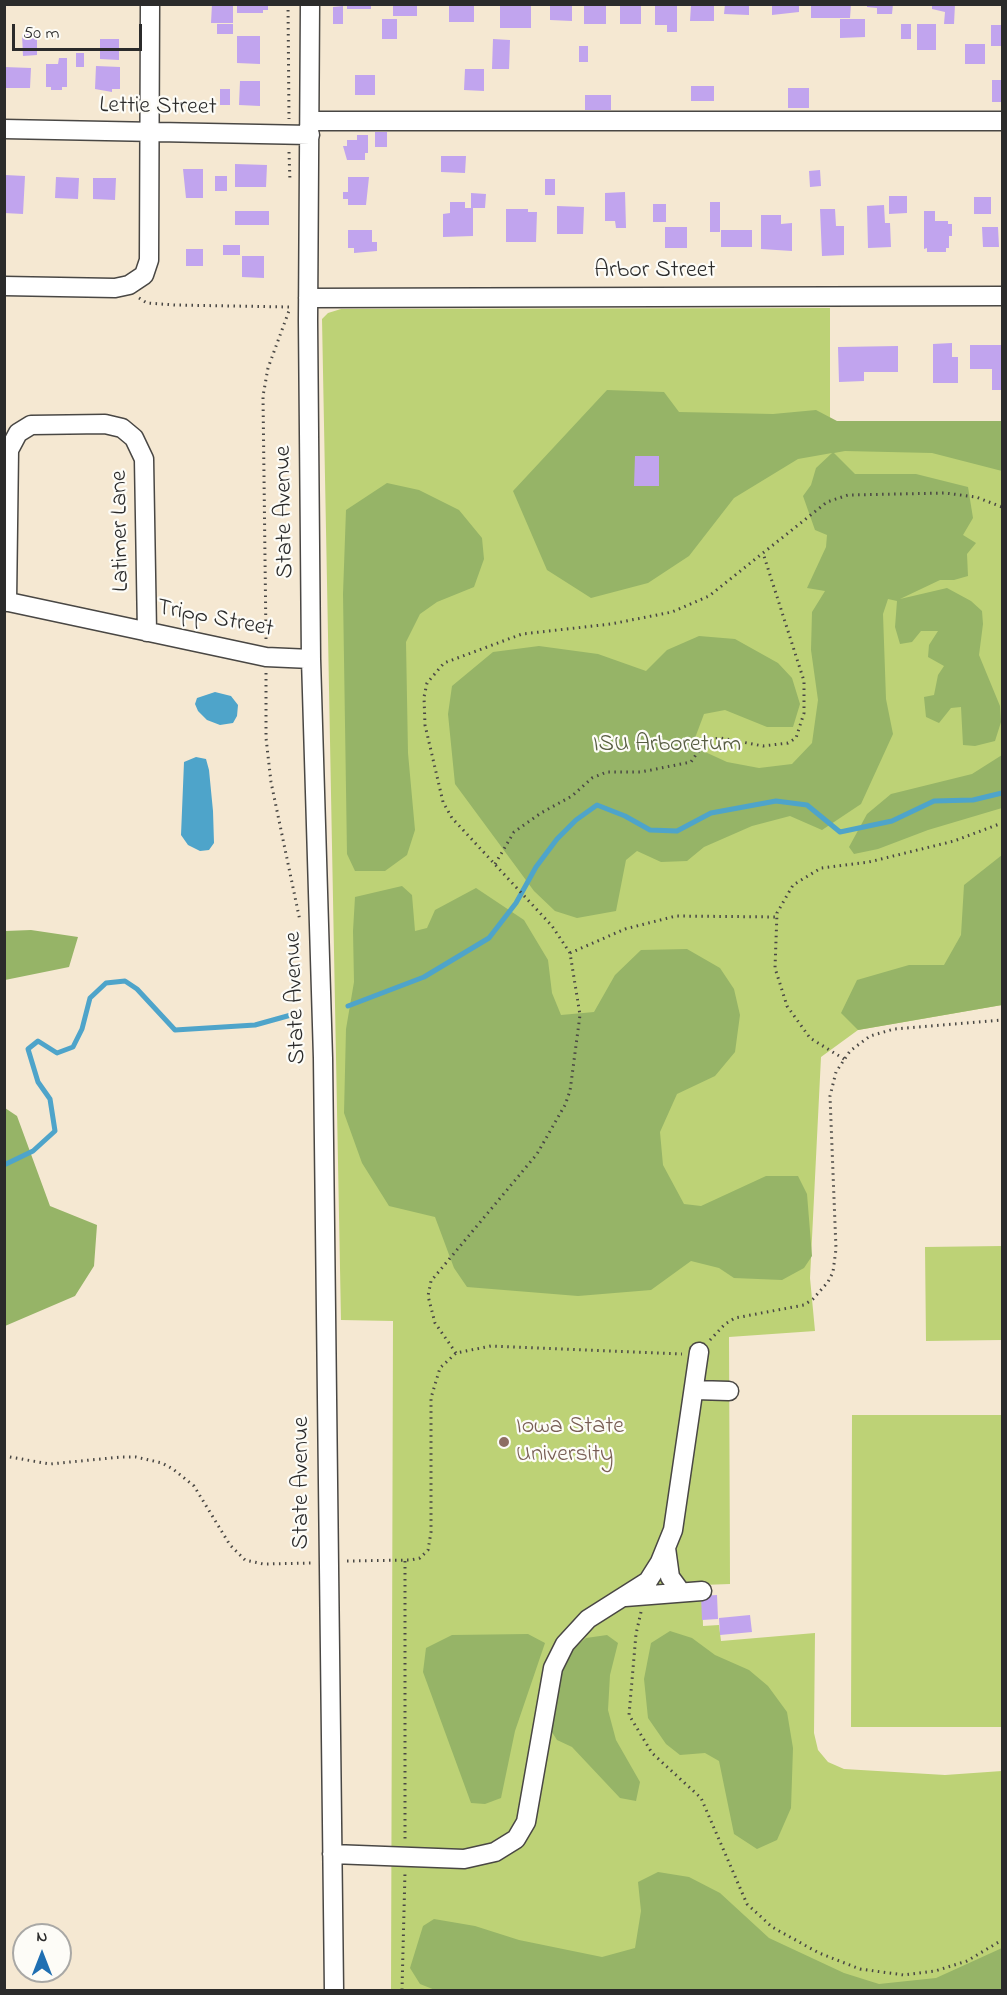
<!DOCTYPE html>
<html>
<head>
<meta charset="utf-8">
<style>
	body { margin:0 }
	#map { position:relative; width:1007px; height:1995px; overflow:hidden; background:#f5e8d2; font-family:"Indie Flower",sans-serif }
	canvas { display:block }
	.frame { position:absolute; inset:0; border:6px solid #2b2b2b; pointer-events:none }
	.north { position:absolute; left:12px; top:1923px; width:60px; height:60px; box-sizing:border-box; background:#fdfcf7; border:2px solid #a9a8a5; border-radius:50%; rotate:0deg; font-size:16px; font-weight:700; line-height:24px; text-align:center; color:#2b2b2b }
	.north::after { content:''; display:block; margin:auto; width:21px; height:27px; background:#1f6fb2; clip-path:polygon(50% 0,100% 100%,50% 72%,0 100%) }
	.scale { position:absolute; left:12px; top:24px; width:130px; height:27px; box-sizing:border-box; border:3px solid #2b2b2b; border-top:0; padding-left:8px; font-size:18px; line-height:21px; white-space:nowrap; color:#2b2b2b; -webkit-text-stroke:4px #fdfcf7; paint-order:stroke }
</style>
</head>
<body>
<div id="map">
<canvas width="1007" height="1995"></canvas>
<div class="frame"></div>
<div class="north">N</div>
<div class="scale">50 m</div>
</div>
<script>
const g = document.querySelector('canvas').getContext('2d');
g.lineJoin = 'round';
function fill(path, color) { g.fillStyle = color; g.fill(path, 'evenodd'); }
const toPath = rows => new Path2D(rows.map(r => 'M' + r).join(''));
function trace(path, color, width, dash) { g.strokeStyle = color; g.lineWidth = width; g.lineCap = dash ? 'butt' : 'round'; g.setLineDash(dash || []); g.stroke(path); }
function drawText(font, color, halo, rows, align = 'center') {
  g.font = font + ' "Indie Flower",sans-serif'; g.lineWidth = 4.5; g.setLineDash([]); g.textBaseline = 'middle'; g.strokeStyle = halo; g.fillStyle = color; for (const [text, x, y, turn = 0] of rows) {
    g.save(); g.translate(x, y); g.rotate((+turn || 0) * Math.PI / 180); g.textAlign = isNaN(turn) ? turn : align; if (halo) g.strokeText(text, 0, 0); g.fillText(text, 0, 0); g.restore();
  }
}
fill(toPath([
	[830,308,830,443,1002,444,1002,1005,858,1030,821,1057,810,1278,815,1331,729,1337,730,1584,702,1585,703,1626,719,1625,721,1641,815,1633,814,1733,818,1750,828,1762,844,1769,945,1775,1002,1771,1002,1990,391,1990,393,1321,341,1320,322,319,328,313,341,309],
	[1002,1246,1002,1340,926,1341,925,1247],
	[852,1415,1002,1415,1002,1727,851,1727]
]), '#bdd276');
fill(toPath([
	[607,390,664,392,679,412,773,414,816,410,837,421,1002,421,1002,471,932,453,845,451,834,453,855,474,916,474,968,487,973,518,963,535,976,543,967,554,968,576,954,580,940,580,900,599,947,588,971,601,982,611,983,624,979,655,1000,706,1001,722,995,741,975,746,963,745,961,707,951,708,939,723,926,717,924,697,934,695,938,675,944,666,928,657,929,645,938,631,921,631,912,642,900,644,895,627,897,601,888,599,883,614,886,699,893,734,861,804,822,830,790,816,752,826,704,847,687,861,661,862,637,851,626,860,616,911,577,918,555,911,534,891,455,784,448,714,452,686,493,652,539,646,598,654,646,671,667,650,699,636,735,639,778,663,792,678,800,704,793,727,767,727,725,710,704,714,692,746,727,762,759,768,792,764,812,743,818,700,811,650,812,612,825,591,807,588,826,547,827,535,815,530,803,496,811,485,816,468,832,453,798,459,734,498,689,556,648,583,591,598,547,570,513,491],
	[387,483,419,490,459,510,482,538,484,559,474,587,437,602,420,614,406,642,408,753,415,830,407,855,385,871,355,871,347,854,343,594,346,510],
	[1002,755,1002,808,928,830,878,849,854,854,849,847,867,814,891,794,972,774],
	[1002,855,1002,1005,858,1030,841,1013,857,980,909,965,944,965,961,935,964,885],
	[402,886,412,895,415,931,427,928,435,910,476,888,524,920,548,960,552,993,561,1015,594,1012,615,975,641,950,687,949,720,968,734,989,740,1015,735,1052,715,1076,677,1094,660,1132,663,1165,684,1204,701,1206,766,1176,798,1176,807,1194,812,1256,804,1268,782,1280,734,1278,719,1268,691,1261,651,1290,578,1296,467,1287,454,1268,435,1217,389,1206,362,1163,344,1113,346,1029,354,982,353,931,355,897],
	[31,930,78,937,69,967,5,980,5,931],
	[5,1108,17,1116,50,1206,97,1225,94,1266,75,1296,5,1326],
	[670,1631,692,1638,715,1655,749,1670,768,1686,787,1712,793,1748,791,1808,777,1840,757,1849,734,1834,719,1761,705,1753,680,1755,666,1744,648,1718,644,1679,651,1643],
	[528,1634,545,1643,515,1731,501,1798,485,1804,471,1803,423,1672,426,1648,452,1635],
	[607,1635,618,1643,610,1675,608,1710,616,1740,640,1782,636,1801,620,1798,572,1747,557,1740,550,1729,559,1678,571,1651,586,1638],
	[658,1872,689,1877,720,1893,769,1938,844,1973,879,1984,936,1978,1002,1948,1002,1990,435,1990,420,1984,410,1968,423,1926,434,1919,475,1926,519,1940,602,1957,635,1948,641,1911,638,1882]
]), '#96b467');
fill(toPath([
	[215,692,231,696,238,705,237,716,233,723,220,725,207,720,198,711,195,704,197,698],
	[196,757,206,759,209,770,213,811,214,843,209,850,200,851,188,845,181,835,184,762]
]), '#4ea4ca');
trace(toPath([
	[348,1006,424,977,489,938,516,903,536,867,557,839,576,820,597,805,625,816,650,830,677,831,711,813,776,801,807,805,840,832,892,821,934,801,973,800,1002,793],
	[4,1165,33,1151,55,1131,50,1099,38,1082,28,1049,38,1041,57,1053,73,1047,82,1029,90,998,106,983,125,981,137,989,175,1030,255,1025,291,1015]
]), '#4ea4ca', 5);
fill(toPath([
	[212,4,233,4,233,23,211,23],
	[237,4,268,4,268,10,263,10,263,13,237,13],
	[347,4,371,4,371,9,347,9],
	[393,4,417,4,417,16,393,16],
	[449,4,474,4,474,22,449,22],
	[500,4,531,4,531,28,500,28],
	[550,4,572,4,572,21,550,20],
	[655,4,677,4,677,32,667,32,667,25,655,25],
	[725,4,749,4,749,15,724,14],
	[772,4,799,4,799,12,772,15],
	[811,4,851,4,850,18,811,18],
	[867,4,893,4,892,14,877,14,877,8,867,7],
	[932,4,955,4,954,24,944,24,945,12,932,9],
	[584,5,606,5,606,24,584,24],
	[620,5,641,5,641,24,620,24],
	[691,5,714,5,714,21,690,21],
	[343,6,343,24,333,24,333,7],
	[382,19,397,19,397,39,382,39],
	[840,19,865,19,865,37,840,38],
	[217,24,233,24,233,34,217,34],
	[901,24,911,24,911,39,901,39],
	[917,24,936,24,936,50,917,50],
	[991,25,1002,25,1002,46,991,46],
	[22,34,37,34,37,55,23,56],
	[237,36,260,36,260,64,237,63],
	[100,39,119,39,119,60,100,59],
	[493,39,510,40,509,69,492,69],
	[965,44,985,44,985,64,965,64],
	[579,46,588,46,588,62,579,62],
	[76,53,84,53,84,67,76,67],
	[59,58,67,58,67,87,62,87,62,90,51,90,51,87,46,87,46,64,58,64],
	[96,66,120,67,120,89,112,89,112,92,95,89],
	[4,67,31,68,30,88,4,88],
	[465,69,484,69,484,91,464,90],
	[355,75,375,75,375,95,355,95],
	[992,80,1002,80,1002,102,992,102],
	[240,81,260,81,260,106,239,105],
	[691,86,714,86,714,101,691,101],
	[788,88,809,88,809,108,788,108],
	[220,89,230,89,230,105,220,105],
	[585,95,611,95,611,110,585,110],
	[375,132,387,132,387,147,375,147],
	[357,135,368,135,368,153,365,153,365,160,347,160,343,146,347,146,347,140,357,140],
	[441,156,466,156,465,173,441,172],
	[235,164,267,165,266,187,235,187],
	[183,169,203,169,203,198,186,198],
	[820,170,821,186,810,187,809,171],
	[5,175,25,176,23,214,4,213],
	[215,176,227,176,227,191,215,191],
	[56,177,79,178,78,199,55,198],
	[348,177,369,177,366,205,348,205,348,199,343,199,343,192,348,192],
	[93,178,116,178,115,200,93,199],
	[545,179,555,179,555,195,545,195],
	[625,192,626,228,616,228,615,221,605,221,605,193],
	[471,193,486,194,485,208,471,208],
	[889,196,907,196,907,213,889,214],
	[974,197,991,197,991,214,974,214],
	[450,202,465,202,465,208,473,208,473,236,443,237,443,214,450,213],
	[710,202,720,202,720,232,710,232],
	[653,204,666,204,666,222,653,222],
	[884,205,885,223,890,223,891,247,868,248,867,206],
	[557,206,584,207,583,234,557,234],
	[506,209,528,209,528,212,537,212,536,242,506,242],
	[820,209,835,209,836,226,844,226,844,255,822,256],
	[235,211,269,211,269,225,235,225],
	[924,211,935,211,935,221,948,221,948,224,952,224,952,236,949,236,949,248,946,248,946,252,927,252,927,248,924,249],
	[761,215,781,215,781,224,792,223,792,251,761,249],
	[665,227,687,227,687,248,665,248],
	[982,227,998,227,999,247,983,247],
	[348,230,372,230,372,242,377,242,377,251,354,253,354,248,348,248],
	[721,230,752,230,752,247,721,247],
	[223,245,240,245,240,255,223,255],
	[186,249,203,249,203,266,186,266],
	[242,256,264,256,264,278,242,277],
	[952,343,952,357,958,357,958,383,933,383,933,344],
	[970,345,1002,345,1002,390,992,390,992,369,970,369],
	[898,346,898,372,864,372,864,381,839,382,838,347],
	[635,456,659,456,659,486,634,486],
	[717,1595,718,1619,702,1620,701,1596],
	[750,1615,752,1632,720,1635,719,1618]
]), '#c1a4ee');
const minor = toPath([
	[310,4,308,320,311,659,323,1058,334,1990],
	[310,121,1002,121],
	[4,129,310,135],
	[4,286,115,288,129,285,144,275,149,260,150,4],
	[308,298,1002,296],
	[4,601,266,657,311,659],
	[7,602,9,450,18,433,31,425,105,424,122,428,134,438,144,459,147,632],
	[695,1390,729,1391],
	[666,1548,670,1577,681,1592],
	[625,1597,702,1591],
	[332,1854,464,1859,495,1852,516,1839,526,1822,553,1668,565,1644,588,1619,648,1581,660,1562,673,1530,699,1352]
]);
trace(minor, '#494744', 21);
trace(toPath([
	[288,4,289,119],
	[289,152,290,182],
	[139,298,147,303,175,305,290,307],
	[266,639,263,396,268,368,290,308],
	[266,673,266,738,271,782,300,921],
	[495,864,514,832,541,813,572,796,592,778,607,772,641,772,691,762,706,740,721,738,763,746,788,743,796,738,804,713,804,681,763,553],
	[570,953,625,929,676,916,777,917],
	[844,1059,810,1038,787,1006,775,968,777,913,793,885,821,868,869,862,954,841,1002,823],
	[710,1340,725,1324,735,1318,804,1305,813,1299,828,1282,833,1272,836,1249,830,1096,836,1072,850,1051,870,1036,894,1029,1002,1020],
	[456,1353,435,1323,428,1296,431,1281,537,1154,565,1105,570,1091,580,1015,570,953,552,926,452,818,443,802,425,725,424,697,427,683,444,663,522,634,611,624,672,612,709,596,827,502,848,495,945,493,976,497,1002,507],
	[4,1456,50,1464,121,1457,136,1457,162,1463,173,1469,194,1486,230,1545,245,1560,263,1564,313,1563],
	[347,1561,411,1560,420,1558,428,1550,431,1532,431,1398,440,1368,456,1353,491,1346,682,1354],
	[405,1561,405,1839],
	[641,1612,636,1634,629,1715,652,1753,701,1798,747,1904,772,1927,819,1953,860,1969,904,1975,935,1971,967,1961,1002,1940],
	[402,1990,405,1872]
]), '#494744', 3, [1.5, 4.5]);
trace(minor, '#fff', 18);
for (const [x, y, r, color] of [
	[504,1442,6,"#8d6e63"]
]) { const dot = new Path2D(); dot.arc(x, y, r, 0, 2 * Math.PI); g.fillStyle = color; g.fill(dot); trace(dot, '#fdfcf7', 2); }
drawText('24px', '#2b2b2b', '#fdfcf7', [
	["Lettie Street",158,108,1],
	["Arbor Street",655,272],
	["State Avenue",286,512,-91],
	["Latimer Lane",122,531,-91],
	["Tripp Street",215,620,11],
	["State Avenue",297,998,-92],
	["State Avenue",303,1483,-90]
]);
drawText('24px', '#575d42', '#fdfcf7', [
	["ISU Arboretum",667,746]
]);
drawText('24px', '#785e54', '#fdfcf7', [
	["Iowa State",516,1428],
	["University",516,1456]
], 'left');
</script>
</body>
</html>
